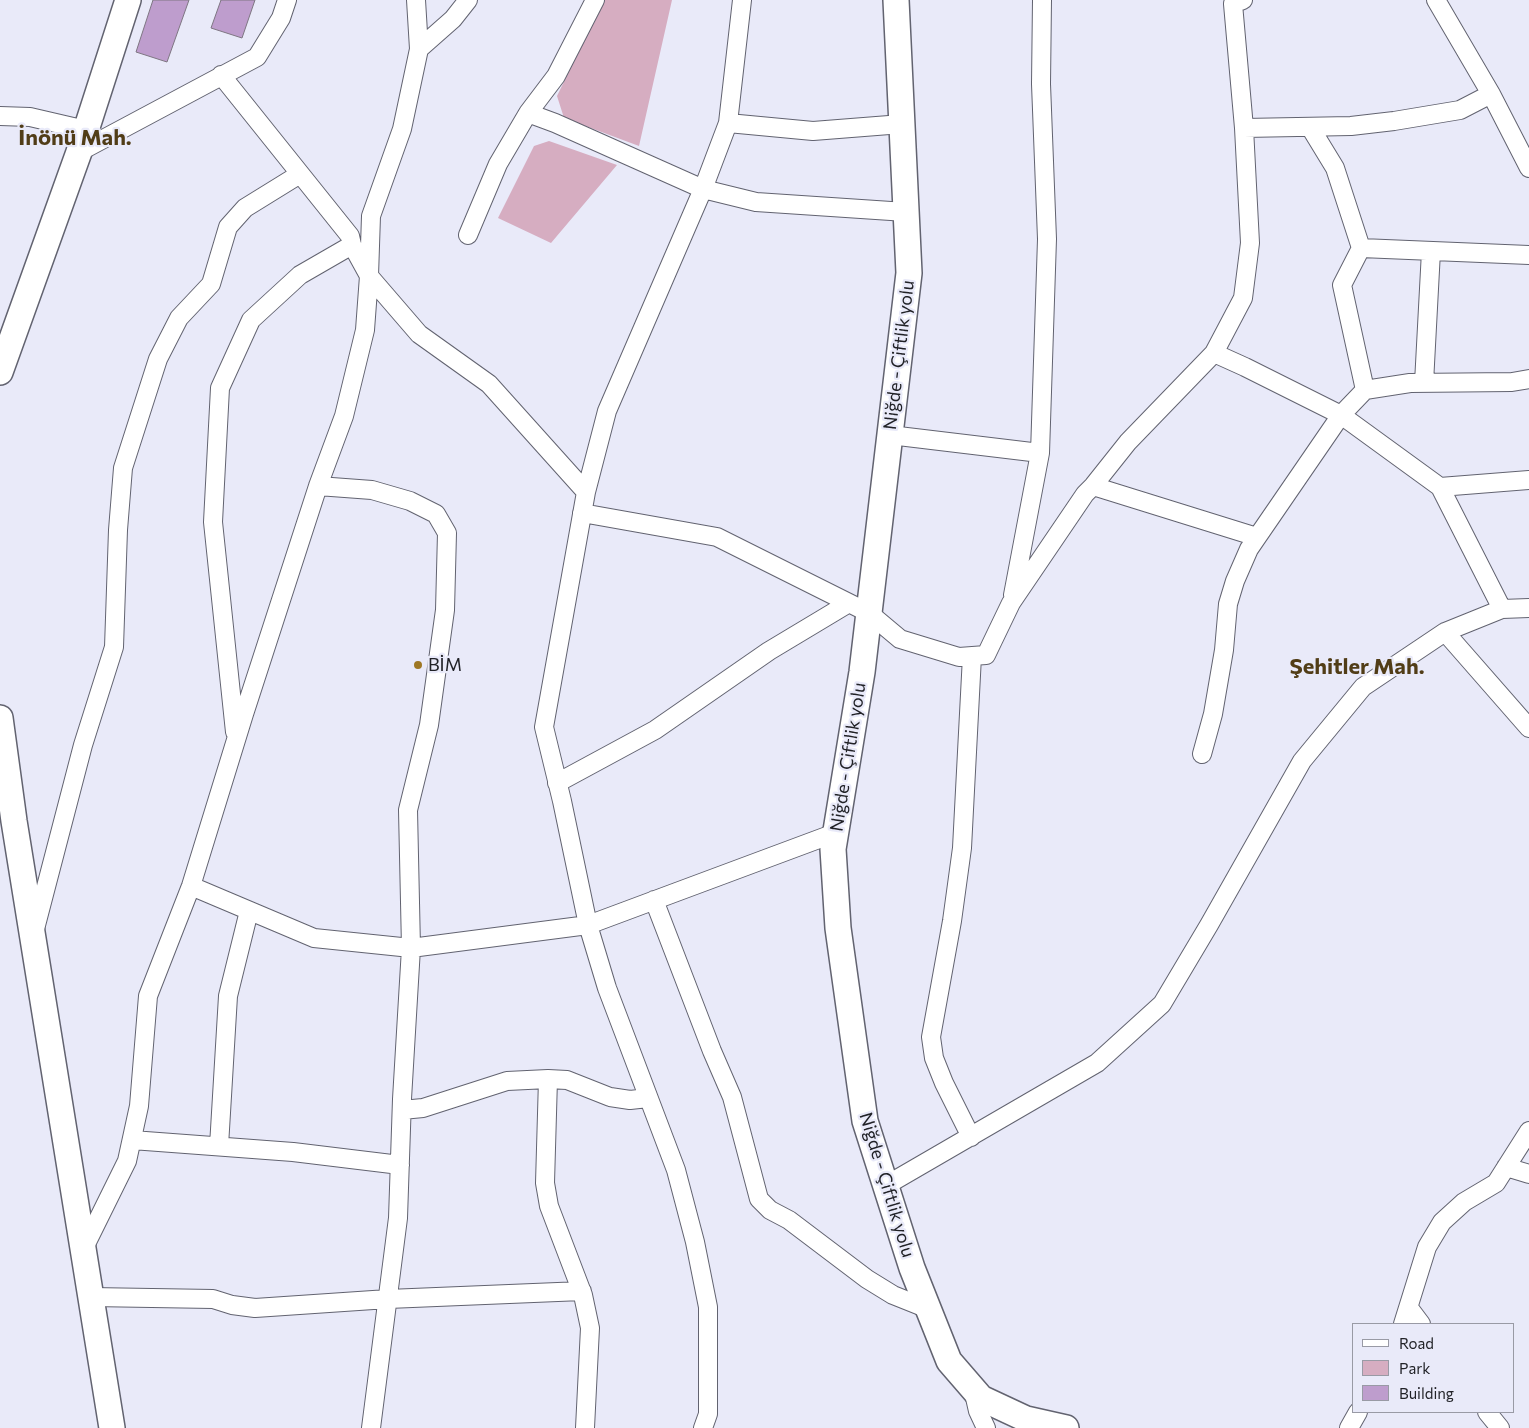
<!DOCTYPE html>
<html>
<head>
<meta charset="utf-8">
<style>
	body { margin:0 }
	#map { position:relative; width:1529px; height:1428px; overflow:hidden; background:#e9eaf9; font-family:Commissioner,sans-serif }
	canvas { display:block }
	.legend { position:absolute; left:1352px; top:1323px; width:162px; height:90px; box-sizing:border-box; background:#e9eaf9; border:1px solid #999aa5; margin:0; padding:6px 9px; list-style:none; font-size:15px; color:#212227 }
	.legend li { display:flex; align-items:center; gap:10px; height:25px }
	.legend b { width:25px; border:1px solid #999aa5 }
</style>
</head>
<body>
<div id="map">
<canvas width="1529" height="1428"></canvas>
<ul class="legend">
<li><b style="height:6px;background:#fff"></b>Road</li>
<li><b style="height:14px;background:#d6adc1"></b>Park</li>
<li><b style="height:14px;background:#be9dcd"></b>Building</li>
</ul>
</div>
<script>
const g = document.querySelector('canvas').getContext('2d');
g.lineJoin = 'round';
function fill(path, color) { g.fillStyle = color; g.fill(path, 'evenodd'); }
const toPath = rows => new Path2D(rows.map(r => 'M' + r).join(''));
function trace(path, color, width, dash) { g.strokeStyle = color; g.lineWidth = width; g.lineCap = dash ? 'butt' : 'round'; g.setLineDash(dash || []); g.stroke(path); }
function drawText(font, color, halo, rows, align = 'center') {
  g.font = font + ' Commissioner,sans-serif'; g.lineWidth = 4.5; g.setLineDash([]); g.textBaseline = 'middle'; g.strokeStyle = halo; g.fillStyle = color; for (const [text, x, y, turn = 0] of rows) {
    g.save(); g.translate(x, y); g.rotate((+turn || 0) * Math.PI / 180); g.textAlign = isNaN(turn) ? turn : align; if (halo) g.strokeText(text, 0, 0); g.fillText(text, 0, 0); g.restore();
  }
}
fill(toPath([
	[604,0,672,0,639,146,564,118,557,96],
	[549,141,617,165,551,243,498,218,534,146]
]), '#d6adc1');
const building = toPath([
	[153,0,189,0,167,62,136,52,153,0],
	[221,0,255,0,242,38,211,28,221,0]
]);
fill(building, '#be9dcd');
trace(building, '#7e7682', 1);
const street = toPath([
	[595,0,556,76,528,113,555,123,703,189,756,202,906,212],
	[1436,0,1491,94,1529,168],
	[419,49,453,19,468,0],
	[221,75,350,236,352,245,369,276,419,334,489,384,586,492],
	[0,116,30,117,86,130],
	[728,123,813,131,902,124],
	[1310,127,1335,168,1361,248,1342,285,1365,390],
	[1244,128,1351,126,1394,121,1460,110,1491,94],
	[79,152,257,57,281,18,287,0],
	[468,235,498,164,528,113],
	[1361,248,1529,255],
	[1214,353,1243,298,1250,243,1244,128,1233,4,1243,0],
	[1424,383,1431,251],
	[890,435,1040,453],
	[318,486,372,490,410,501,436,514,447,533,445,610,429,725,408,810,411,948,402,1099,398,1218,371,1428],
	[1093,486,1257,537],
	[1440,487,1502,609],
	[582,513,717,537,869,613,900,639,959,657,986,655,1011,603,1085,494,1093,486,1128,442,1214,353,1245,367,1341,415,1440,487,1529,480],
	[1013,595,1040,453,1047,239,1041,84,1042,0],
	[1445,632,1529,728],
	[235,732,213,522,220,388,251,320,300,275,352,245],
	[1202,754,1213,714,1224,650,1228,604,1235,581,1249,549,1341,415,1365,390,1410,383,1512,382,1529,379],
	[557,783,655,730,769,651,849,603],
	[191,886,314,938,411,948,588,925,835,833],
	[654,900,712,1051,732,1097,759,1199,770,1210,789,1220,867,1279,893,1295,928,1309],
	[35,929,83,745,114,647,118,530,123,468,158,359,179,318,211,284,228,227,245,208,300,174],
	[548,1079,545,1183,549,1206,583,1295,590,1328,585,1428],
	[402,1110,423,1108,507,1081,548,1079,567,1080,610,1097,630,1100,648,1098],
	[971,1137,944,1083,934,1058,931,1037,952,921,962,848,972,656],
	[132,1140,293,1152,400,1165],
	[219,1146,228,996,249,911],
	[1506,1167,1529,1174],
	[885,1186,1097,1063,1162,1004,1209,925,1302,761,1363,687,1445,632,1502,609,1529,608],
	[83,1250,127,1161,139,1106,148,996,191,886,244,714,318,486,344,416,365,330,369,276,371,216,402,129,419,49,416,0],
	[91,1297,213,1299,232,1305,255,1308,388,1299,582,1291],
	[1409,1308,1421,1324],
	[1403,1324,1427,1247,1442,1222,1464,1202,1496,1183,1529,1131],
	[973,1389,978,1411,986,1428],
	[1487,1412,1500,1428],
	[703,1428,708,1414,708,1307,695,1242,676,1170,607,988,588,925,562,801,544,727,586,492,607,411,703,189,728,123,742,0],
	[1349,1428,1358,1412]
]);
const secondary = toPath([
	[896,0,909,273,862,672,833,849,838,928,865,1121,912,1268,949,1361,981,1398,1026,1419,1066,1428],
	[0,372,79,152,128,0],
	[0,718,14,821,112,1428]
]);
trace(street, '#626370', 20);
trace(secondary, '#626370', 28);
trace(street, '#fff', 18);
trace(secondary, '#fff', 25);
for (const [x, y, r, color] of [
	[418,665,5,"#9e7724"]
]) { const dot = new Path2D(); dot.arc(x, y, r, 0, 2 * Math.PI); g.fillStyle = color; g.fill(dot); trace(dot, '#e9eaf9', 2); }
drawText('18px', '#212227', '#e9eaf9', [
	["Niğde - Çiftlik yolu",899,355,-83],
	["Niğde - Çiftlik yolu",848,757,-81],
	["Niğde - Çiftlik yolu",887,1185,73]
]);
drawText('18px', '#212227', '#e9eaf9', [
	["BİM",428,665]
], 'left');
drawText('bold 22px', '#513d17', '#e9eaf9', [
	["İnönü Mah.",75,138],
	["Şehitler Mah.",1357,667]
]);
</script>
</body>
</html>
